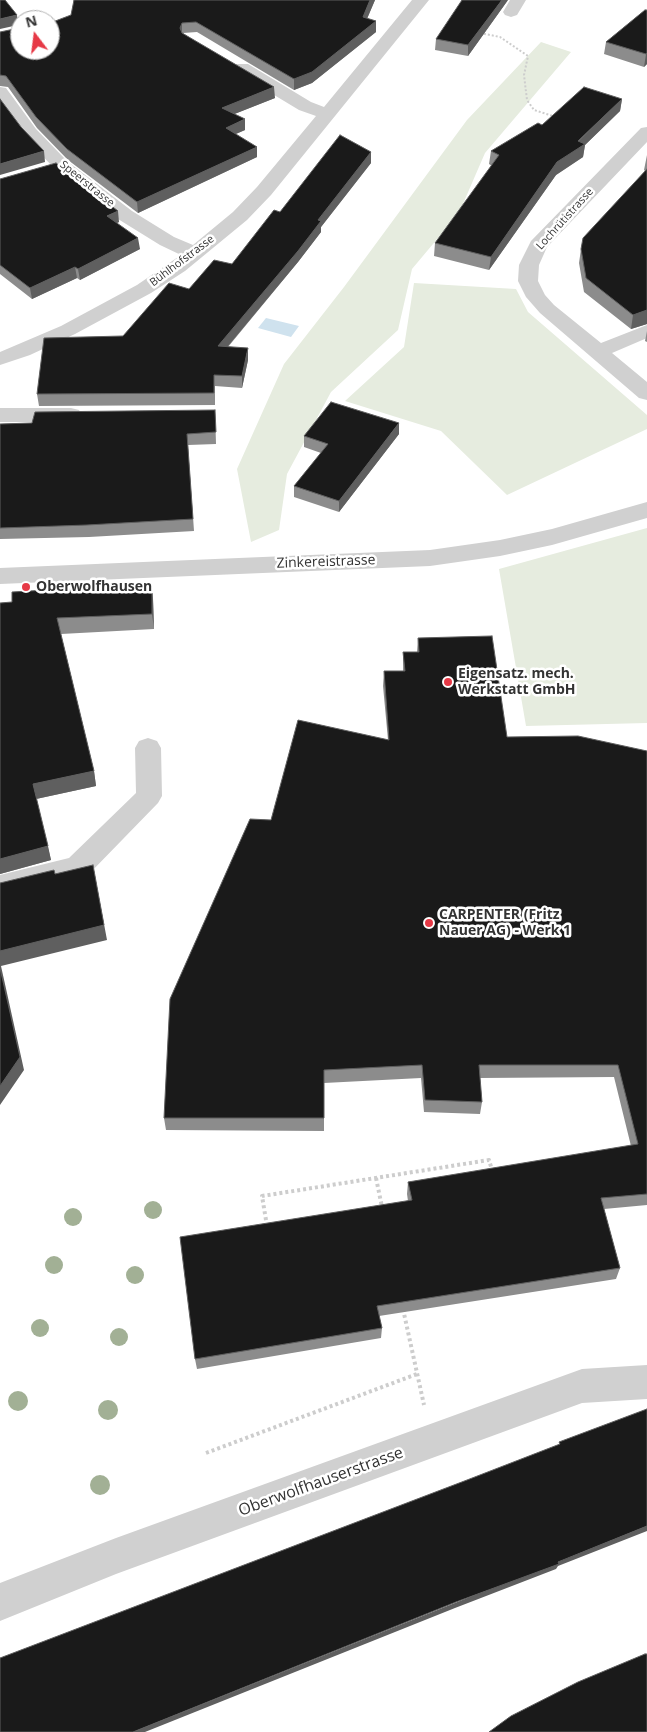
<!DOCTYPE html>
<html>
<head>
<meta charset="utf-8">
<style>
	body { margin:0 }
	#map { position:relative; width:647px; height:1732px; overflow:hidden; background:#fff; font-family:"Open Sans",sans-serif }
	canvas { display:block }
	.north { position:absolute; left:10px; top:10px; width:50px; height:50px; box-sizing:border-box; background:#fff; border:1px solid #adadad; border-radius:50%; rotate:345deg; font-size:14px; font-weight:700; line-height:20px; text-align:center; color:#333 }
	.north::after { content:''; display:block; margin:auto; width:18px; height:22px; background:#e63946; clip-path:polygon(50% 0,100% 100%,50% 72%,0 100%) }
</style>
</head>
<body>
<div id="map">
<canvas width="647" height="1732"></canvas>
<div class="north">N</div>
</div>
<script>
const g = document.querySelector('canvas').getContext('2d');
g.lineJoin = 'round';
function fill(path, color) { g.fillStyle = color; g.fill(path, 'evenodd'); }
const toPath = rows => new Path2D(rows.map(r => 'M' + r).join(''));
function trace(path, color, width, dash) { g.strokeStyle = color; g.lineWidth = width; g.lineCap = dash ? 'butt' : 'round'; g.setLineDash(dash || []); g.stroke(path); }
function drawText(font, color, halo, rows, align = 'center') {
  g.font = font + ' "Open Sans",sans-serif'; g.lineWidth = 5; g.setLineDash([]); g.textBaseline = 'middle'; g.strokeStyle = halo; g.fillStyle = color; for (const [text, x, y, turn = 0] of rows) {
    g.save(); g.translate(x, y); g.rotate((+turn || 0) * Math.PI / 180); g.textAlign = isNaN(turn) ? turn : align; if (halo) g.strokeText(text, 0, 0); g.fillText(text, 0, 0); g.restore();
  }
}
fill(toPath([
	[541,42,571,52,485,153,459,213,412,269,398,330,331,392,287,474,279,530,251,542,237,469,284,364,344,287,467,120],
	[414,283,516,289,528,312,647,415,647,429,507,495,441,431,345,401,404,347],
	[647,528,647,723,526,726,499,569]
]), '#e6ecdf');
fill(toPath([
	[266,318,299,326,291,337,258,328]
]), '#cfe2ee');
trace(toPath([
	[480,33,500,37,528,56,524,75,527,100,534,110,556,117]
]), '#cdcdcd', 2, [2, 2]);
trace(toPath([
	[376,1178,382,1207],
	[267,1226,262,1196,489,1160,492,1170],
	[403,1309,424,1405],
	[206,1453,417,1374]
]), '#cdcdcd', 4, [3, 3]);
fill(toPath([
	[412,0,429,0,271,195,247,220,185,271,151,293,75,334,30,355,0,365,0,352,61,326,137,285,181,255,160,245,118,219,55,169,24,137,0,104,0,87,6,88,36,129,67,161,132,211,174,237,193,245,233,212,257,187,316,116,299,110,236,72,233,68,236,64,248,64,311,102,324,107,412,0],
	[510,0,526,0,517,15,511,17,505,15,503,12,510,0],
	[647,127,647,142,547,247,539,265,538,281,545,295,554,305,601,343,647,325,647,338,612,353,647,382,647,400,639,398,540,313,526,297,518,281,519,265,531,241,641,128,647,127],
	[0,408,71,408,79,410,82,415,79,420,71,422,0,422,0,408],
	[647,502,647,518,552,545,500,556,430,566,0,584,0,568,430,550,500,540,552,529,647,502],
	[148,738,157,741,161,748,162,796,158,803,88,875,0,897,0,875,69,858,136,793,135,748,139,741,148,738],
	[647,1365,647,1399,582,1403,116,1574,0,1621,0,1583,116,1538,582,1369,647,1365]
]), '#d0d0d0');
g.fillStyle = '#a2b095';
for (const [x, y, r] of [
	[153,1210,9],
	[73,1217,9],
	[54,1265,9],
	[135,1275,9],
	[40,1328,9],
	[119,1337,9],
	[18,1401,10],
	[108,1410,10],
	[100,1485,10]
]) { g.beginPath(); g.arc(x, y, r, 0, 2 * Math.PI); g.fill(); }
fill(toPath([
	[74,0,375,0,367,19,376,21,376,32,312,83,294,90,197,32,183,33,275,98,234,114,245,130,236,134,257,157,138,213,68,160,37,128,8,87,0,86,0,32,20,50,71,15],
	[508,0,468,56,435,50,436,39],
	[645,10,647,64,644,67,604,54,606,42],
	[622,99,620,111,585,145,583,157,556,175,489,270,434,256,435,243,492,166,489,164,491,151,542,125],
	[371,152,371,163,321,227,321,232,298,262,228,347,248,360,242,388,215,386,215,405,39,406,37,394,123,336,189,289,232,264,280,212],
	[647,155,647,324,631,329,584,292,579,263,581,249,645,171,644,170],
	[0,179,119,222,117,223,140,249,80,280,77,278,32,299,0,274],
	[647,331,647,342,645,341],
	[215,410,216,444,188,445,194,531,89,537,0,539,0,424,32,423],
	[399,434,339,512,294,497,294,486,321,453,304,447,304,436],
	[153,599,154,629,61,634,94,771,96,786,36,799,51,860,0,874,0,603],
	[418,638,507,737,647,751,647,1205,604,1209,620,1268,616,1279,379,1316,382,1328,381,1338,197,1369,195,1359,408,1201,407,1194,408,1182,631,1146,614,1077,480,1078,482,1102,480,1114,424,1112,421,1078,324,1083,324,1131,166,1130,164,1118,271,820,388,740,383,686,384,671,403,671,403,652,417,652]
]), '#8c8c8c');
fill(toPath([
	[370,0,375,0,363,28,363,17],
	[502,0,508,0,468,56,468,45],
	[17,15,18,25,0,29,0,19],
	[376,21,376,32,312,83,294,90,294,79],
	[182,23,182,33,180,28],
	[647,53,647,64,644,67,646,54],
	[274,87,275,98,222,119,222,108],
	[622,99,620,111,585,145,583,157,556,175,489,270,491,257,557,162],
	[245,119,245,130,226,138,226,128],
	[257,147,257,157,138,213,137,202],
	[44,151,45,162,0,175,0,164],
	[371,152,371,163,321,227,321,232,298,262,218,358,218,346],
	[118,211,119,222,108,227,107,216],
	[138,238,140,249,80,280,78,269],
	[75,267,77,278,32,299,30,288],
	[647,310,647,324,631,329,633,315],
	[248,348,248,360,242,388,242,376],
	[399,423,399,434,339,512,339,501],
	[152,584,153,599,154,629,152,614],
	[94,771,96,786,36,799,33,784],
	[48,846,51,860,0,874,0,859],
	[93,865,107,940,1,966,24,1070,0,1105,0,951],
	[647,1526,647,1531,558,1566,556,1569,455,1608,145,1732,133,1732]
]), '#5f5f5f');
const building = toPath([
	[0,0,5,0,17,15,0,19,0,0],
	[74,0,370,0,363,17,376,21,312,72,294,79,196,22,182,23,180,28,182,33,274,87,222,108,245,119,226,128,257,147,137,202,67,149,36,117,6,76,0,75,0,32,19,28,20,21,20,50,50,50,50,23,71,15,74,0],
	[462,0,502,0,468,45,436,39,462,0],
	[645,10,647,10,647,53,646,54,606,42,645,10],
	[584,87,622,99,578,141,585,144,557,162,491,257,435,243,499,155,491,151,538,123,542,125,584,87],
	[0,99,21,127,44,151,0,164,0,99],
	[340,135,371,152,318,220,321,221,298,251,218,346,248,348,242,376,214,375,214,393,37,394,44,338,123,336,169,283,189,289,214,260,232,264,274,210,280,212,340,135],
	[56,163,118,211,107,216,138,238,78,269,75,267,30,288,0,265,0,179,56,163],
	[647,169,647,310,633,315,586,278,581,249,583,238,647,169],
	[331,402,399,423,339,501,294,486,328,444,304,436,331,402],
	[215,410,216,432,187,434,193,519,87,525,0,528,0,424,32,423,35,412,215,410],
	[152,584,152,614,57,618,94,771,33,784,48,846,0,859,0,603,12,602,12,592,152,584],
	[492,636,507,737,578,736,647,751,647,1194,601,1198,620,1268,377,1306,382,1328,195,1359,180,1237,412,1200,408,1182,638,1144,618,1065,479,1065,482,1102,425,1100,422,1065,324,1070,324,1118,164,1118,170,999,250,819,271,820,298,720,389,740,384,671,405,671,403,652,419,652,418,638,492,636],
	[93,865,104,925,0,951,0,883,54,870,55,874,93,865],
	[0,968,20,1057,0,1086,0,968],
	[647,1409,647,1526,558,1562,559,1564,456,1602,133,1732,0,1732,0,1658,467,1480,560,1444,559,1442,647,1409],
	[645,1654,647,1654,647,1732,489,1732,511,1716,578,1682,645,1654]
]);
fill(building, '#1a1a1a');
trace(building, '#5f5f5f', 1);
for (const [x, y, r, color] of [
	[26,587,5,"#e63946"],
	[448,682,5,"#e63946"],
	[429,923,5,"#e63946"]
]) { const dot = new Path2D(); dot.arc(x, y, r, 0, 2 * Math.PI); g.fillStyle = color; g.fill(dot); trace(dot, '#fff', 2); }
drawText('11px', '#333', '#fff', [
	["Speerstrasse",87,184,39],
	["Lochrütistrasse",565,219,-48],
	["Bühlhofstrasse",182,261,-37]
]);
drawText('14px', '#333', '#fff', [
	["Zinkereistrasse",326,562,-2]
]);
drawText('bold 14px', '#333', '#fff', [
	["Oberwolfhausen",36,587],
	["Eigensatz. mech.",458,674],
	["Werkstatt GmbH",458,690],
	["CARPENTER (Fritz",439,915],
	["Nauer AG) - Werk 1",439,931]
], 'left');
drawText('16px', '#333', '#fff', [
	["Oberwolfhauserstrasse",321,1482,-20]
]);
</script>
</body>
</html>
